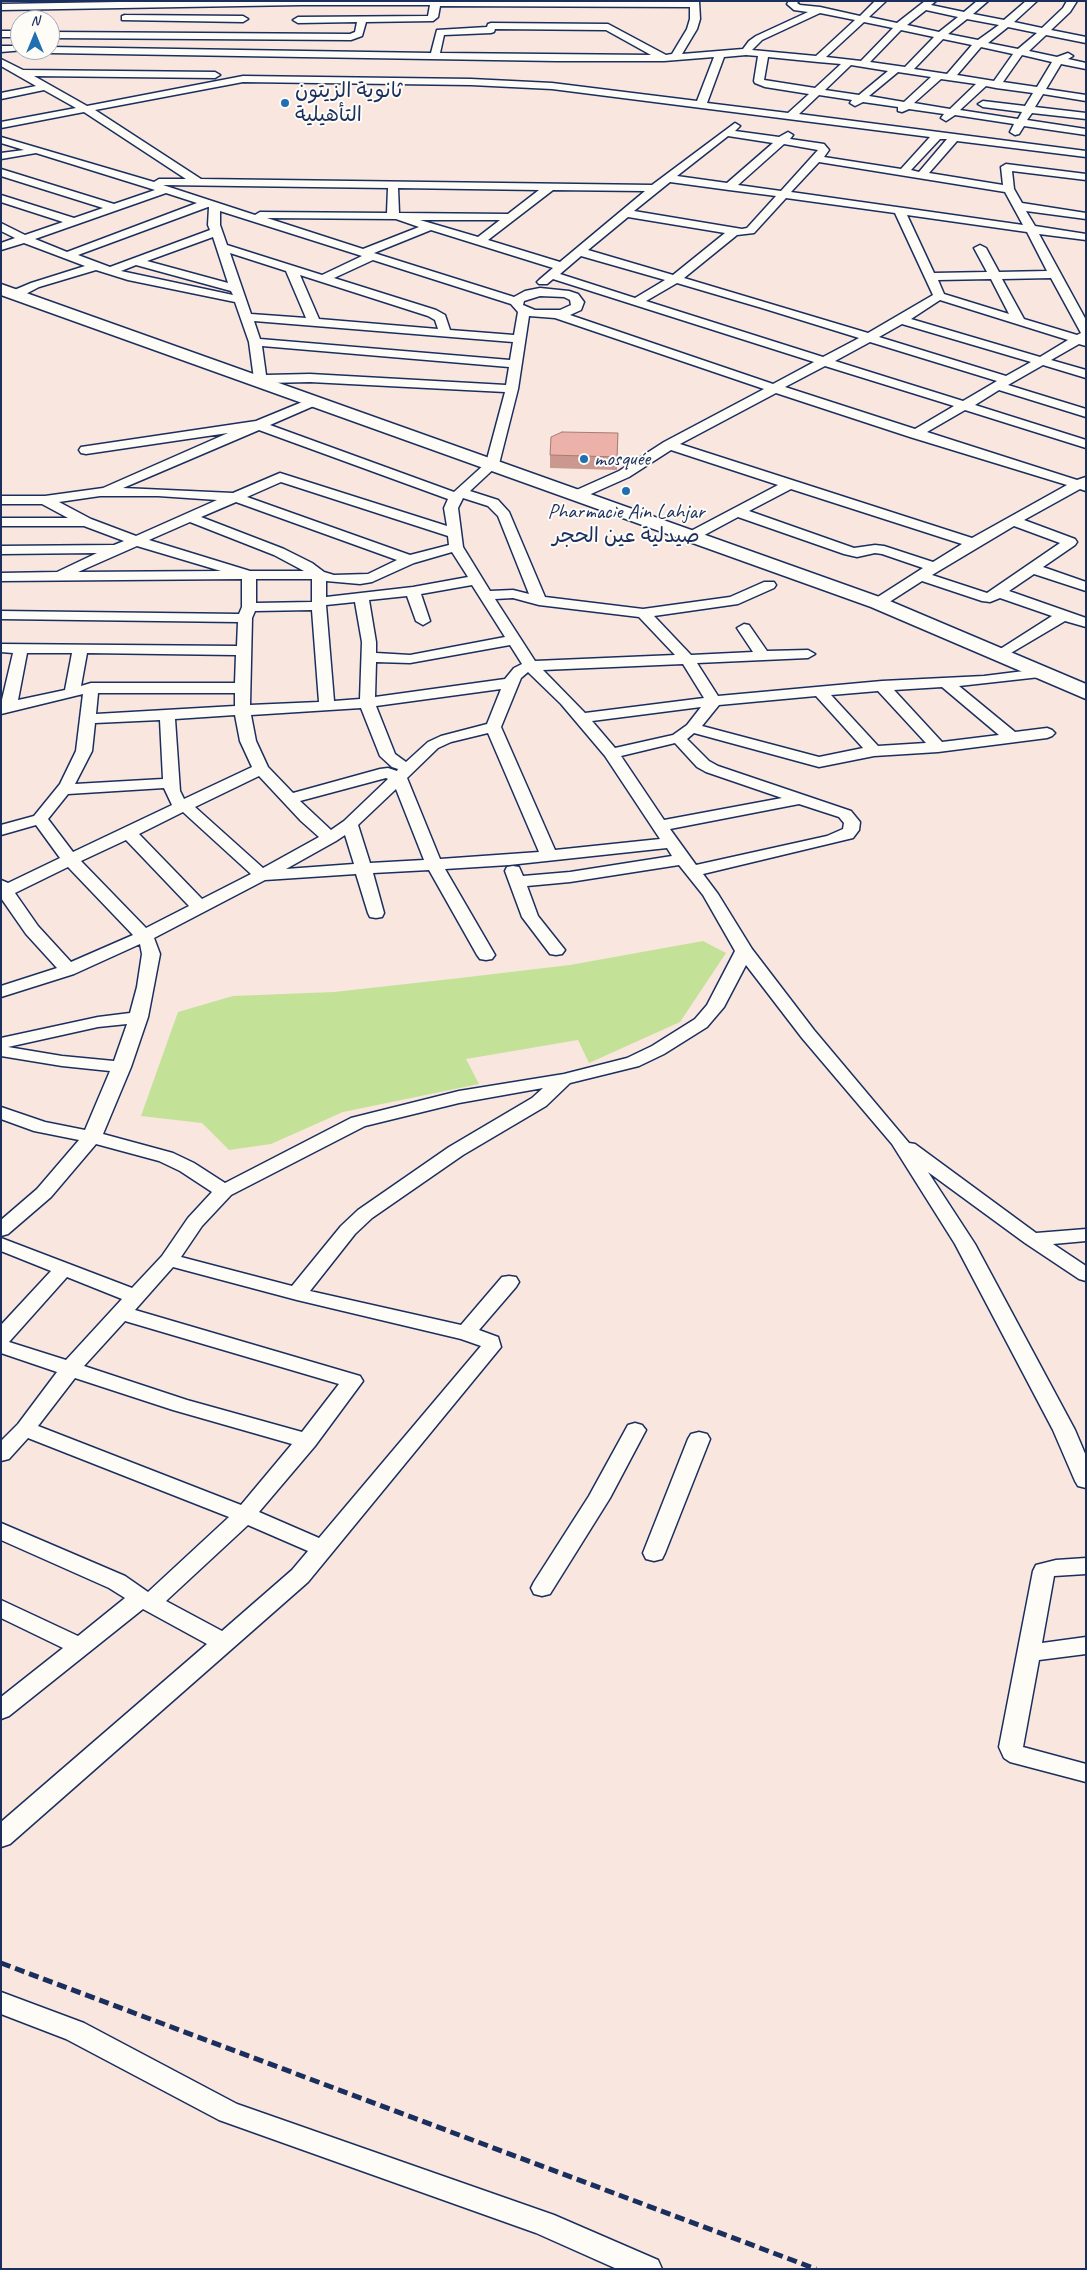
<!DOCTYPE html>
<html>
<head>
<meta charset="utf-8">
<style>
	body { margin:0 }
	#map { position:relative; width:1087px; height:2270px; overflow:hidden; background:#f8e6df; font-family:Caveat,sans-serif }
	canvas { display:block }
	.frame { position:absolute; inset:0; border:2px solid #1b2f5e; pointer-events:none }
	.north { position:absolute; left:10px; top:10px; width:50px; height:50px; box-sizing:border-box; background:#fdfcf7; border:1px solid #a3aaba; border-radius:50%; rotate:0deg; font-size:14px; font-weight:700; line-height:20px; text-align:center; color:#1b2f5e }
	.north::after { content:''; display:block; margin:auto; width:18px; height:22px; background:#1f6fb2; clip-path:polygon(50% 0,100% 100%,50% 72%,0 100%) }
</style>
</head>
<body>
<div id="map">
<canvas width="1087" height="2270"></canvas>
<div class="frame"></div>
<div class="north">N</div>
</div>
<script>
const g = document.querySelector('canvas').getContext('2d');
g.lineJoin = 'round';
function fill(path, color) { g.fillStyle = color; g.fill(path, 'evenodd'); }
const toPath = rows => new Path2D(rows.map(r => 'M' + r).join(''));
function trace(path, color, width, dash) { g.strokeStyle = color; g.lineWidth = width; g.lineCap = dash ? 'butt' : 'round'; g.setLineDash(dash || []); g.stroke(path); }
function drawText(font, color, halo, rows, align = 'center') {
  g.font = font + ' Caveat,"Playpen Sans Arabic",sans-serif'; g.lineWidth = 4; g.setLineDash([]); g.textBaseline = 'middle'; g.strokeStyle = halo; g.fillStyle = color; for (const [text, x, y, turn = 0] of rows) {
    g.save(); g.translate(x, y); g.rotate((+turn || 0) * Math.PI / 180); g.textAlign = isNaN(turn) ? turn : align; if (halo) g.strokeText(text, 0, 0); g.fillText(text, 0, 0); g.restore();
  }
}
fill(toPath([
	[703,941,726,953,680,1022,589,1063,578,1040,466,1059,479,1084,343,1112,271,1144,229,1150,202,1123,141,1116,178,1012,233,996,334,992,460,978,570,965]
]), '#c4e198');
const street = toPath([
	[177,1,699,1,700,19,697,29,682,54,743,49,749,41,756,36,808,12,794,10,787,4,789,1,799,1,797,3,800,5,820,7,860,16,875,1,886,1,869,17,897,23,925,1,936,1,931,5,964,12,977,1,988,1,973,14,1004,20,1026,1,1037,1,1014,22,1042,28,1063,8,1067,1,1077,1,1070,12,1051,30,1086,37,1086,43,1046,35,1029,51,1057,57,1068,53,1073,56,1068,59,1086,63,1086,69,1061,64,1046,89,1086,95,1086,101,1043,94,1035,107,1086,113,1086,119,1032,113,1027,120,1086,129,1086,135,1024,126,1019,134,1015,135,1010,132,1014,124,955,115,946,121,941,118,944,114,909,109,902,112,898,111,898,107,863,102,855,106,850,103,852,100,819,95,799,114,1086,151,1086,157,957,141,929,173,1003,185,1001,167,1006,164,1086,174,1086,180,1012,171,1014,189,1022,203,1086,213,1086,219,1026,211,1035,226,1086,234,1086,240,1039,234,1086,320,1086,346,1079,344,1051,360,1086,370,1086,378,1043,365,1008,385,1086,409,1086,417,999,390,975,405,1086,440,1086,448,965,410,927,432,1077,480,1086,477,1086,491,1080,489,1024,520,1075,539,1077,542,1075,545,1043,567,1086,582,1086,591,1034,574,1009,591,1086,618,1086,627,1065,621,999,660,992,656,994,653,1052,616,1000,598,990,602,982,601,922,581,883,606,873,606,871,603,873,600,923,568,882,554,875,553,857,557,844,554,738,517,697,539,687,539,685,536,687,533,778,485,671,450,629,477,582,498,572,498,570,495,572,492,619,471,664,442,764,389,555,318,529,316,518,389,499,464,470,491,498,500,509,512,545,597,643,609,730,597,764,582,774,582,776,585,774,588,738,604,654,616,691,655,753,652,737,628,744,624,749,625,767,651,808,650,815,654,808,658,697,663,718,696,882,681,984,676,1040,669,1045,670,1047,673,1045,676,1040,677,959,686,1015,732,1047,728,1052,730,1055,733,1052,736,1047,738,938,752,874,756,819,767,694,733,687,739,709,761,718,766,851,811,860,822,859,830,853,838,703,874,718,894,752,949,814,1030,909,1143,915,1144,1036,1233,1086,1229,1086,1241,1053,1244,1086,1266,1086,1281,1079,1279,1025,1243,928,1172,975,1244,1075,1430,1086,1456,1086,1488,1078,1486,1075,1481,1053,1430,955,1244,892,1144,802,1038,746,965,724,1007,707,1027,664,1054,639,1066,570,1083,546,1106,463,1155,372,1218,355,1234,310,1291,461,1325,502,1277,509,1276,516,1277,519,1282,516,1287,479,1330,498,1337,501,1347,308,1582,10,1844,1,1847,1,1822,207,1644,143,1609,9,1716,1,1719,1,1697,63,1648,1,1618,1,1600,78,1636,125,1598,109,1588,1,1540,1,1523,125,1576,148,1592,229,1517,28,1438,9,1459,1,1461,1,1441,18,1424,57,1372,1,1353,1,1325,51,1271,1,1251,1,1238,132,1288,162,1256,188,1218,212,1192,180,1171,159,1161,96,1144,51,1197,8,1234,1,1236,1,1220,37,1189,79,1140,34,1131,1,1119,1,1107,45,1122,85,1130,110,1071,62,1066,1,1056,1,1038,98,1017,130,1013,137,987,142,954,140,944,74,974,1,997,1,986,57,968,26,934,1,898,1,880,8,883,60,858,36,825,1,835,1,825,34,816,60,784,76,751,83,694,1,714,1,704,13,653,1,652,1,644,237,646,238,622,1,619,1,611,239,614,242,607,242,579,1,581,1,573,57,572,97,553,1,554,1,546,114,545,124,541,84,526,1,526,1,518,68,518,42,504,1,504,1,496,45,496,103,488,228,433,86,454,81,453,79,450,81,447,256,421,312,398,318,402,316,405,270,425,454,492,486,463,505,392,310,382,267,383,265,386,257,386,254,379,249,342,235,302,128,280,96,270,39,287,20,297,12,297,10,294,12,291,31,283,85,266,24,243,1,250,1,243,15,238,1,231,1,223,25,235,63,222,1,202,1,195,74,218,103,208,1,176,1,169,114,204,155,190,36,153,1,159,1,153,24,150,1,143,1,137,154,182,159,179,186,179,84,112,1,128,1,122,76,108,44,90,1,99,1,93,36,86,1,66,1,59,23,70,215,72,220,75,215,78,34,76,87,106,243,76,471,79,552,83,697,101,714,57,664,61,557,61,50,53,45,50,50,50,50,47,431,53,437,30,487,27,488,24,491,23,608,24,666,55,672,54,687,29,690,19,690,7,440,6,438,17,433,21,366,22,362,36,351,40,50,38,50,32,350,34,355,32,357,22,298,23,293,20,298,17,428,16,430,5,301,5,1,10,1,4,177,1],
	[926,10,958,17,939,32,907,25,926,10],
	[820,13,855,20,816,56,752,50,762,40,820,13],
	[967,19,999,25,978,40,948,34,967,19],
	[864,22,893,28,861,61,826,57,864,22],
	[1008,27,1037,33,1018,49,988,43,1008,27],
	[495,29,606,30,651,55,440,53,444,35,491,33,494,32,495,29],
	[901,30,934,37,905,67,870,62,901,30],
	[943,39,972,45,947,74,914,69,943,39],
	[981,47,1013,54,994,81,957,75,981,47],
	[746,55,758,56,754,81,755,83,765,87,809,94,788,113,707,103,724,57,746,55],
	[1022,55,1052,62,1037,87,1003,82,1022,55],
	[768,57,818,62,841,64,815,88,764,80,768,57],
	[851,65,888,71,859,95,825,90,851,65],
	[898,72,931,77,904,102,869,96,898,72],
	[941,79,976,84,950,109,914,103,941,79],
	[243,82,471,85,552,89,930,137,901,169,824,157,829,150,824,144,790,139,793,135,788,132,779,137,735,131,740,126,735,123,652,185,201,179,95,110,243,82],
	[986,86,996,88,1033,93,1025,106,983,101,978,104,983,107,1022,112,1018,119,960,110,986,86],
	[728,136,773,143,727,183,677,176,728,136],
	[940,139,947,139,919,172,911,170,940,139],
	[784,144,818,150,781,191,738,185,784,144],
	[819,162,1005,192,1023,225,791,192,819,162],
	[670,182,729,190,776,196,747,228,742,229,634,211,670,182],
	[163,185,388,188,387,213,260,212,255,215,163,185],
	[398,188,539,190,508,214,399,213,398,188],
	[553,190,645,191,560,262,488,240,553,190],
	[166,193,197,203,67,252,35,239,166,193],
	[786,198,895,213,933,295,868,333,684,278,737,235,754,233,786,198],
	[208,207,209,207,208,225,210,230,110,267,78,255,208,207],
	[220,211,362,256,322,275,227,245,220,225,220,211],
	[907,215,1027,232,1047,271,999,272,986,248,980,245,974,248,987,272,934,273,907,215],
	[628,217,725,233,673,275,588,250,628,217],
	[267,218,396,219,419,227,363,249,267,218],
	[420,220,500,220,478,237,420,220],
	[431,230,553,268,539,280,537,282,539,284,547,284,553,279,814,362,773,384,570,315,581,310,584,302,578,294,569,291,540,288,525,291,514,297,374,253,431,230],
	[213,237,228,283,147,261,213,237],
	[230,253,286,271,306,318,251,314,230,253],
	[581,256,665,280,635,298,560,274,581,256],
	[373,260,511,304,518,312,514,335,450,330,445,315,436,310,334,278,373,260],
	[136,265,231,291,233,295,121,271,136,265],
	[300,275,428,316,435,320,438,329,319,319,300,275],
	[1051,278,1081,333,1077,335,1024,319,1002,279,1051,278],
	[991,279,1009,314,944,294,938,280,991,279],
	[677,283,762,308,859,338,823,357,646,301,677,283],
	[540,296,564,297,570,300,571,305,560,310,535,310,523,305,524,301,540,296],
	[940,300,1068,340,1040,357,911,319,940,300],
	[254,321,513,342,510,360,260,339,254,321],
	[902,324,1031,362,1006,376,879,337,902,324],
	[870,342,997,381,963,401,835,361,870,342],
	[262,346,509,367,506,385,310,374,266,375,262,346],
	[825,366,954,406,915,429,785,387,825,366],
	[776,393,910,437,1067,485,972,538,680,444,776,393],
	[259,430,448,499,444,508,447,526,280,473,233,493,123,488,259,430],
	[281,482,448,536,449,545,410,555,247,497,281,482],
	[791,489,962,544,933,562,884,546,875,545,854,548,749,511,791,489],
	[100,496,158,496,217,500,136,536,91,519,59,502,100,496],
	[463,498,488,506,498,516,529,594,513,590,490,591,463,547,458,508,463,498],
	[236,502,397,560,368,574,334,575,324,572,312,563,284,549,201,517,236,502],
	[190,522,274,555,304,571,250,571,149,540,190,522],
	[1014,526,1060,543,987,593,932,575,1014,526],
	[137,546,221,571,78,572,137,546],
	[452,552,468,577,413,587,326,597,326,581,360,584,372,582,414,563,452,552],
	[256,579,312,579,312,602,256,603,256,579],
	[472,585,505,637,410,655,376,653,376,642,369,600,407,596,416,621,423,625,430,621,421,594,472,585],
	[513,598,539,605,639,617,675,655,535,661,495,599,513,598],
	[355,602,362,642,360,699,334,701,326,605,355,602],
	[312,610,319,702,250,705,252,618,255,611,312,610],
	[510,645,522,664,514,668,505,679,375,697,376,662,410,663,510,645],
	[27,653,72,653,65,690,18,700,27,653],
	[87,653,236,655,235,683,91,683,81,686,87,653],
	[683,664,704,698,585,713,543,670,683,664],
	[528,672,561,704,605,756,660,839,555,850,501,727,521,678,528,672],
	[942,687,999,735,942,742,894,690,942,687],
	[501,689,487,724,441,736,428,742,406,762,395,754,376,706,501,689],
	[878,691,926,743,878,746,831,695,878,691],
	[98,693,235,693,235,706,96,714,98,693],
	[816,696,863,748,819,757,702,726,719,705,816,696],
	[701,707,687,725,673,735,615,748,592,721,701,707],
	[361,708,380,756,392,767,398,769,397,771,388,768,380,769,293,793,268,767,256,741,251,715,361,708],
	[235,715,240,741,252,767,184,799,180,791,175,719,235,715],
	[160,720,163,779,75,784,92,751,95,723,160,720],
	[488,733,539,852,440,859,407,778,438,748,451,742,488,733],
	[675,743,697,767,706,772,782,798,664,820,621,756,675,743],
	[259,776,301,821,319,837,263,868,195,807,259,776],
	[386,778,388,779,344,821,331,830,300,801,386,778],
	[164,788,172,805,73,852,48,819,68,794,164,788],
	[396,789,424,860,370,863,358,825,396,789],
	[799,804,839,817,844,823,843,829,827,836,696,865,670,829,799,804],
	[183,812,251,874,202,899,139,834,183,812],
	[345,835,354,864,286,869,336,841,345,835],
	[126,840,189,906,146,928,81,861,126,840],
	[667,848,672,856,570,872,523,876,519,867,513,866,507,867,505,871,522,917,550,954,556,955,562,954,565,950,538,916,527,886,570,882,679,865,703,895,735,951,707,1005,695,1019,652,1046,627,1058,564,1074,459,1091,351,1118,225,1183,194,1163,173,1153,103,1134,131,1067,148,1017,160,954,154,938,265,880,356,874,368,913,370,917,376,918,382,917,384,913,373,873,429,870,477,955,480,959,486,960,492,959,495,955,445,869,509,865,667,848],
	[68,867,133,935,71,962,38,926,15,893,68,867],
	[127,1024,114,1061,62,1056,8,1047,98,1027,127,1024],
	[543,1088,532,1098,449,1147,358,1210,341,1226,292,1286,181,1257,202,1226,231,1195,365,1126,459,1103,543,1088],
	[173,1267,297,1300,461,1339,481,1346,319,1538,259,1512,315,1446,363,1381,360,1376,135,1310,173,1267],
	[67,1277,122,1299,66,1360,9,1342,67,1277],
	[125,1321,339,1384,302,1432,187,1400,84,1366,125,1321],
	[75,1378,173,1410,292,1444,241,1505,38,1426,75,1378],
	[248,1525,308,1551,292,1570,222,1631,166,1601,248,1525],
	[125,15,243,16,248,19,243,22,122,20,122,16,125,15],
	[1,31,20,31,20,37,1,37,1,31],
	[1,46,20,46,20,50,24,50,1,52,1,46],
	[635,1423,642,1425,646,1430,610,1498,550,1594,542,1596,534,1594,531,1588,534,1582,589,1496,628,1425,635,1423],
	[699,1432,707,1434,710,1439,665,1553,662,1559,654,1561,646,1559,643,1553,688,1439,691,1434,699,1432],
	[1086,1558,1086,1574,1054,1576,1042,1643,1086,1637,1086,1654,1039,1660,1023,1747,1086,1764,1086,1782,1010,1762,1004,1758,999,1747,1033,1571,1036,1565,1056,1560,1086,1558],
	[1,1992,84,2023,237,2104,554,2215,658,2260,662,2269,617,2269,536,2233,219,2120,66,2039,1,2014,1,1992]
]);
const secondary = toPath([
	[1,284,885,599,1086,684,1086,699,871,607,1,295,1,284]
]);
trace(street, '#1b2f5e', 3);
trace(secondary, '#1b2f5e', 3);
fill(street, '#fdfcf7');
fill(secondary, '#fdfcf7');
trace(toPath([
	[1,1963,816,2269]
]), '#1b2f5e', 5, [10, 5]);
fill(toPath([
	[618,433,617,470,550,468,550,455]
]), '#cb9890');
const building = toPath([
	[562,432,618,433,617,457,550,455,551,437,562,432]
]);
fill(building, '#ecb1a8');
trace(building, '#a57c76', 1);
for (const [x, y, r, color] of [
	[285,103,5,"#1f6fb2"],
	[584,459,5,"#1f6fb2"],
	[626,491,5,"#1f6fb2"]
]) { const dot = new Path2D(); dot.arc(x, y, r, 0, 2 * Math.PI); g.fillStyle = color; g.fill(dot); trace(dot, '#fdfcf7', 2); }
drawText('21px', '#1b2f5e', '#fdfcf7', [
	["ثانوية الزيتون",295,91],
	["التأهيلية",295,115],
	["mosquée",594,459],
	["Pharmacie Ain Lahjar",626,512,"center"],
	["صيدلية عين الحجر",626,536,"center"]
], 'left');
</script>
</body>
</html>
